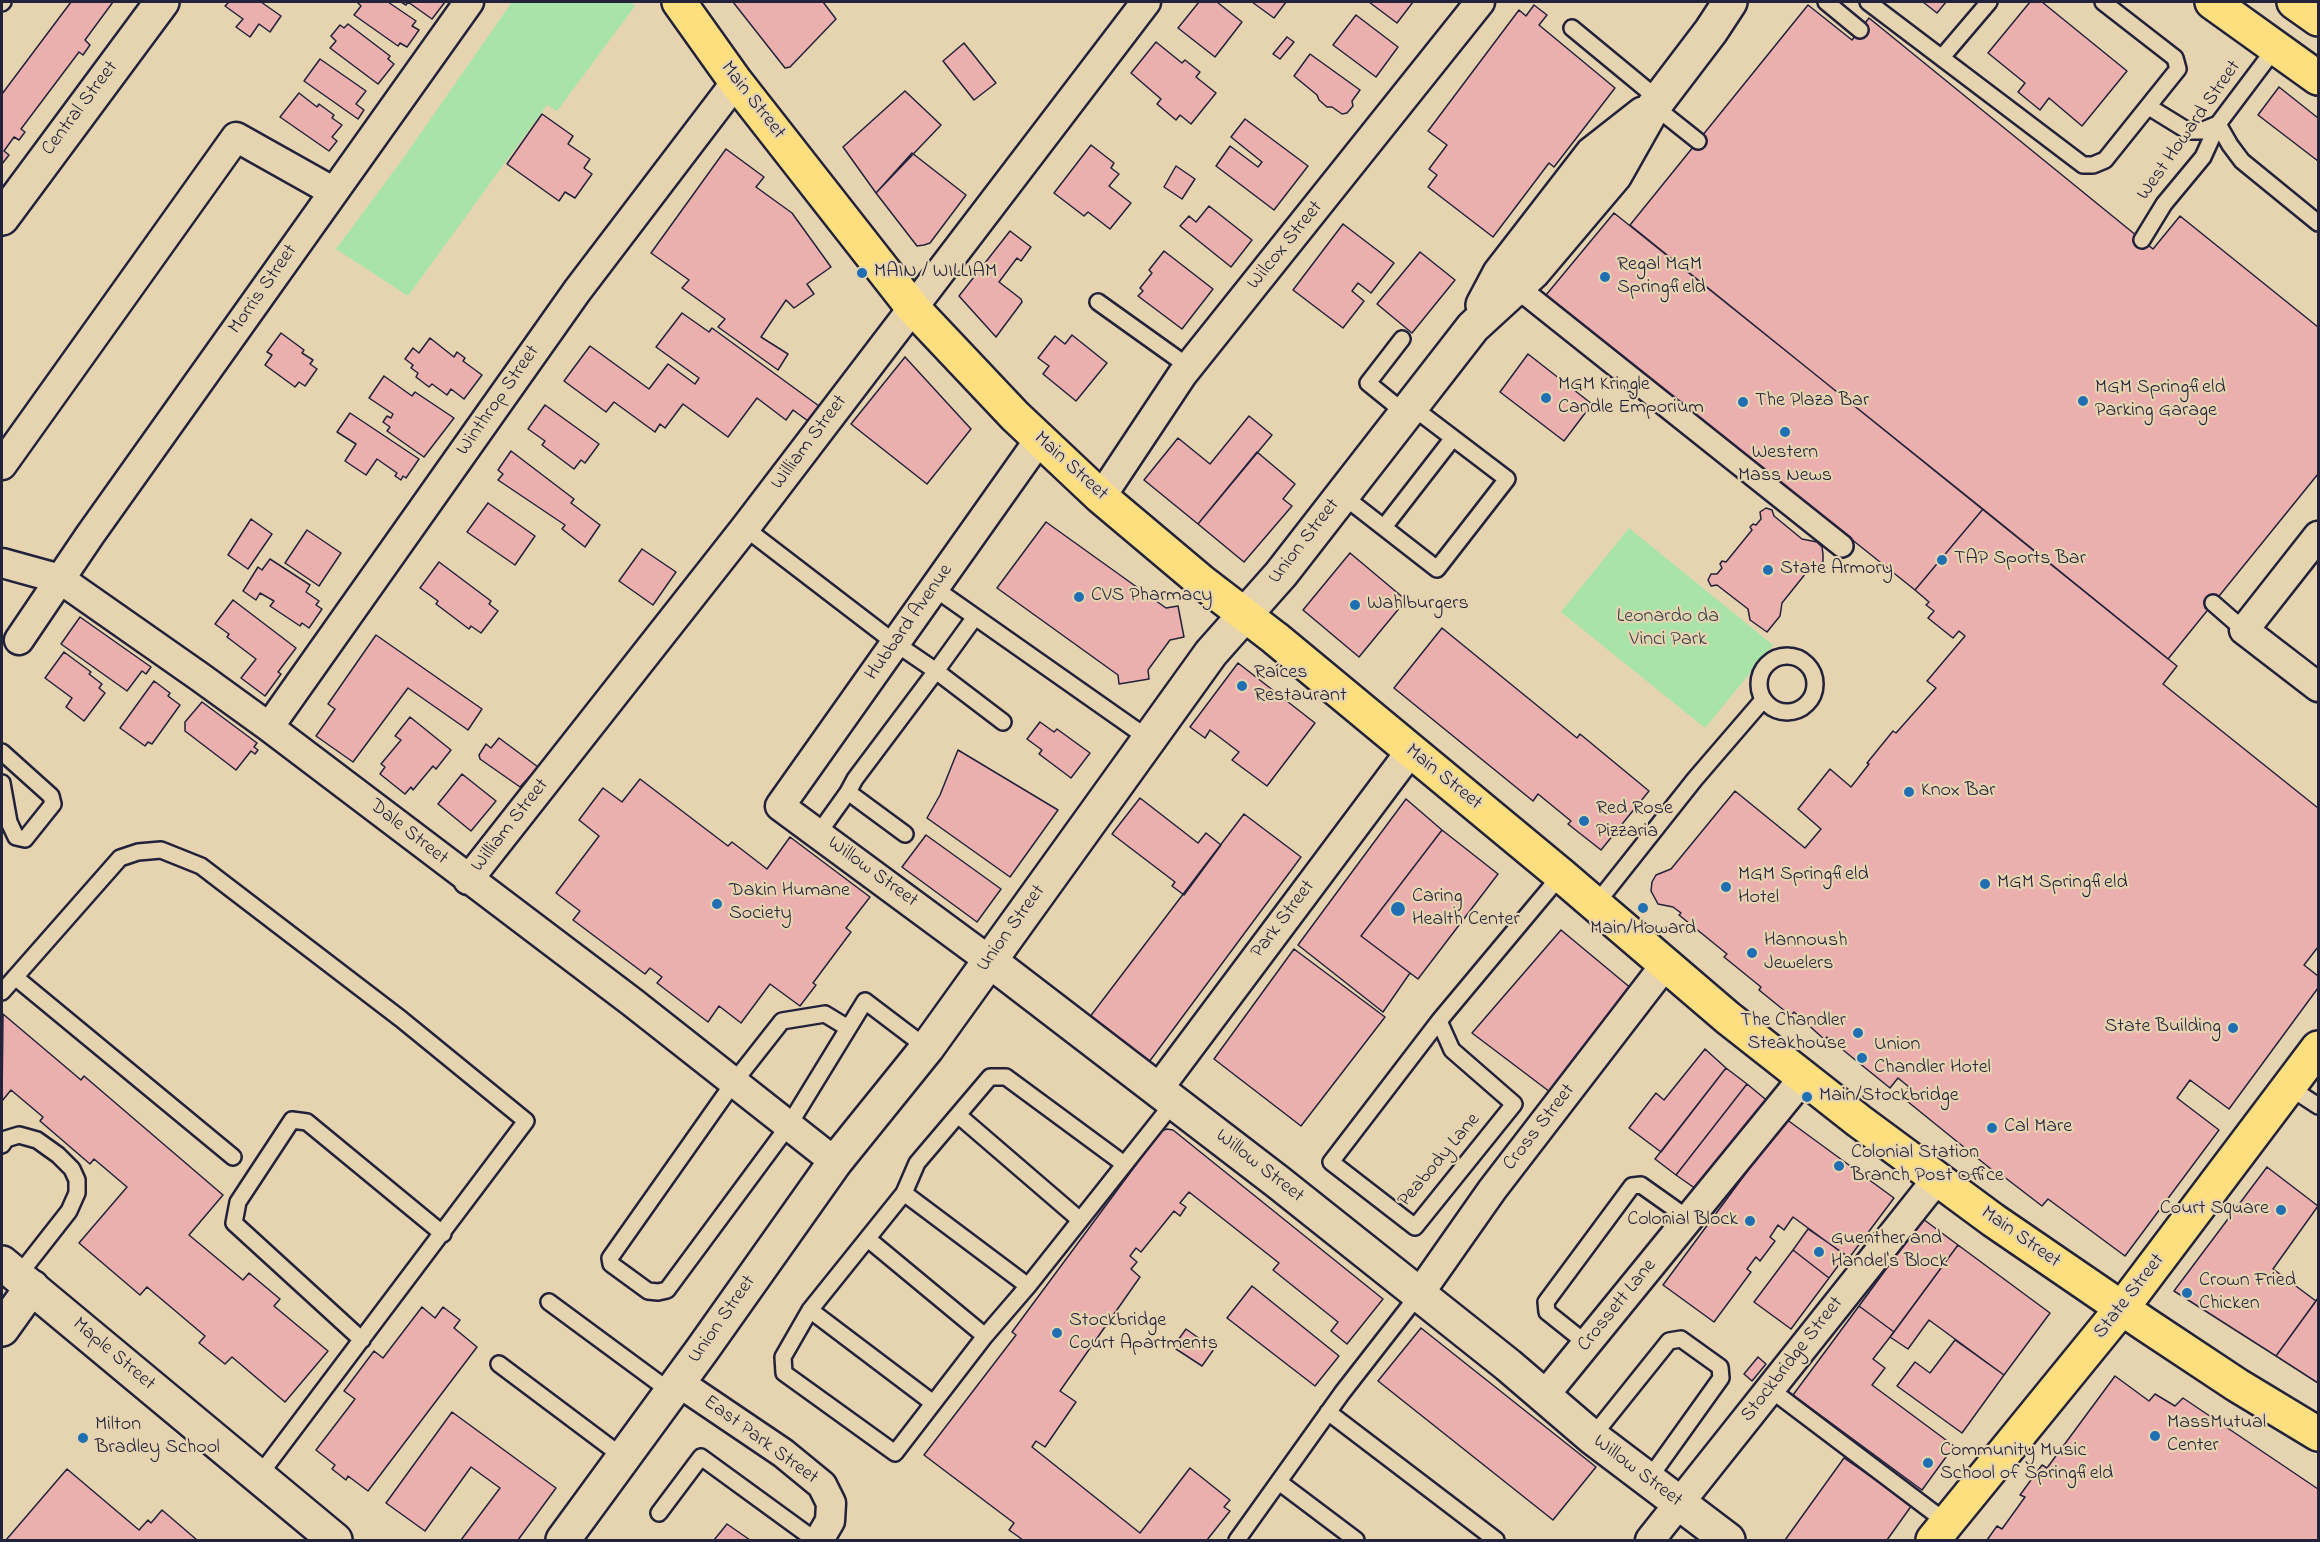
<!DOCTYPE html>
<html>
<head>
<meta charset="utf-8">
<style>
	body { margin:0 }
	#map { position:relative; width:2320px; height:1542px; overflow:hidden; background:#e6d4b1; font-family:"Indie Flower",sans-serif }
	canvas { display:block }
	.frame { position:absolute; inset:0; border:3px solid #22223b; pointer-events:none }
</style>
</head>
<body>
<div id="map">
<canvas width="2320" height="1542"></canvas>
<div class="frame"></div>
</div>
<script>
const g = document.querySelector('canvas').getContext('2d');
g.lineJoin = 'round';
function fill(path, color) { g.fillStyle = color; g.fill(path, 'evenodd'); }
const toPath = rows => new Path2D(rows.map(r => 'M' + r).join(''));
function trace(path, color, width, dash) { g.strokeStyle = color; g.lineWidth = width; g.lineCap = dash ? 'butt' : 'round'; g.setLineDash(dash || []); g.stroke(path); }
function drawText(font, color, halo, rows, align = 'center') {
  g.font = font + ' "Indie Flower",sans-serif'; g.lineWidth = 4.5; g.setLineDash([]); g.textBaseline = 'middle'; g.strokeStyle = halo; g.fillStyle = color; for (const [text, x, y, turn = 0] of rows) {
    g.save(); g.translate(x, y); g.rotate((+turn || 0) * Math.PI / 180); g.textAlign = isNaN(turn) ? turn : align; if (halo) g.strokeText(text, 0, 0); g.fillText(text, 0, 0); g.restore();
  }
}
fill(toPath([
	[512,2,631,2,635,6,557,111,547,105,408,296,336,249,402,160],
	[1629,528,1773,645,1705,728,1561,612]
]), '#a8e3a8');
const building = toPath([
	[71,2,113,2,85,40,90,45,83,55,79,52,21,129,25,132,19,140,14,137,4,151,9,155,2,164,2,94,71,2],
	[229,2,261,2,281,16,270,32,259,24,250,37,236,27,243,19,225,6,229,2],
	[357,2,388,2,416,21,412,26,419,30,407,47,400,43,398,46,354,15,361,6,357,2],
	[401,2,445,2,432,19,408,2,406,5,401,2],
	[733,2,823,2,836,19,790,67,785,68,733,2],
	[1199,2,1217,2,1242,22,1215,57,1178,28,1199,2],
	[1252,2,1286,2,1274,18,1252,2],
	[1369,2,1413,2,1397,23,1369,2],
	[1923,2,1946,2,1937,13,1923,2],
	[2030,2,2042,2,2127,71,2082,126,2049,98,2040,110,2018,92,2025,83,1988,53,2030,2],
	[1534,5,1547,15,1539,25,1615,88,1554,167,1549,163,1493,237,1428,187,1437,175,1429,169,1447,145,1428,131,1519,10,1526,16,1534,5],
	[1808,5,1852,40,1869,18,2153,249,2180,216,2318,327,2318,474,2168,659,1630,225,1808,5],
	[1356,15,1398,47,1376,77,1333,45,1356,15],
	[348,24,390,56,388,59,394,64,378,84,330,48,336,41,331,36,340,25,344,28,348,24],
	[1287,37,1294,42,1280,59,1273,54,1287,37],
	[1156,42,1182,63,1185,60,1200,72,1196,77,1216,93,1191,124,1180,115,1176,120,1157,104,1161,99,1131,73,1156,42],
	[964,43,996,83,974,100,943,61,964,43],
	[1310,54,1360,90,1352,101,1353,106,1347,113,1342,114,1332,107,1327,107,1319,100,1317,95,1294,76,1310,54],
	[320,59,366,91,356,104,364,110,358,119,304,81,320,59],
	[2279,87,2318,118,2318,161,2258,115,2279,87],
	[905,91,941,125,876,193,843,147,905,91],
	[299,93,317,107,319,104,334,115,332,118,342,125,332,137,337,141,329,151,280,117,299,93],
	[542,114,573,136,568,144,590,159,584,168,592,174,575,198,565,192,559,201,507,164,542,114],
	[1245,119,1308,166,1274,210,1216,166,1230,146,1258,167,1262,162,1231,137,1245,119],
	[1091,145,1114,163,1111,168,1119,174,1109,186,1131,203,1110,229,1088,212,1084,216,1054,193,1091,145],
	[726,149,764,177,756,187,792,213,831,267,807,284,814,294,794,308,786,300,761,337,788,354,778,370,718,327,725,319,682,288,689,280,651,253,726,149],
	[912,153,966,195,930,243,924,245,917,246,876,193,912,153],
	[1176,166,1195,179,1182,199,1164,187,1176,166],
	[1209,206,1252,240,1231,267,1180,226,1189,216,1196,222,1209,206],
	[1614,213,1983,509,1915,590,1546,295,1614,213],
	[1343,224,1394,263,1371,293,1358,283,1352,291,1364,301,1343,328,1293,290,1343,224],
	[1010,231,1031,247,1021,261,1017,258,999,282,1021,299,1022,302,996,337,959,296,1010,231],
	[1164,251,1213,289,1182,329,1138,296,1143,291,1140,288,1152,273,1149,270,1164,251],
	[1420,252,1455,280,1412,333,1377,304,1420,252],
	[682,313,709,332,712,328,819,406,808,421,793,410,786,420,757,398,728,437,683,404,665,428,660,424,655,432,614,402,606,412,564,381,590,346,649,389,668,364,695,384,699,378,656,347,682,313],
	[281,333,304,350,302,353,313,360,310,364,317,369,305,386,299,382,295,387,265,365,272,355,267,352,281,333],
	[1072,335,1107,363,1076,401,1043,374,1049,366,1038,358,1055,336,1065,344,1072,335],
	[430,338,454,357,457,352,465,358,463,361,482,375,464,399,451,389,447,395,432,384,429,387,416,377,418,373,411,368,413,365,405,359,413,348,419,353,430,338],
	[1528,354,1592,404,1564,441,1500,392,1528,354],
	[905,357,971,429,927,484,851,424,905,357],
	[384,376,412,396,415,392,454,418,424,457,387,431,390,427,383,422,387,416,391,418,393,414,369,398,384,376],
	[545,405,599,444,585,463,581,460,574,469,542,445,545,441,528,429,545,405],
	[350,413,419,459,406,478,403,476,401,480,395,476,397,473,377,459,366,475,345,461,356,444,337,432,350,413],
	[1249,416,1272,435,1198,524,1144,480,1178,438,1210,464,1249,416],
	[511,451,574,499,571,503,600,525,585,547,562,529,565,525,498,480,503,474,498,470,511,451],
	[1257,452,1295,484,1283,499,1292,506,1244,562,1198,524,1257,452],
	[488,503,535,536,515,565,467,532,488,503],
	[1766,508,1772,510,1774,516,1802,539,1817,542,1822,547,1823,554,1823,561,1819,567,1813,572,1806,573,1782,603,1780,616,1767,632,1750,620,1748,609,1717,585,1711,586,1708,580,1711,574,1717,574,1722,568,1720,564,1722,561,1726,562,1752,530,1750,527,1753,524,1756,525,1761,519,1760,512,1766,508],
	[1983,509,2177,666,2163,684,2318,808,2318,947,2304,965,2318,976,2318,988,2229,1109,2190,1080,2177,1098,2219,1130,2125,1256,2048,1199,2042,1206,2003,1176,2002,1178,1902,1097,1909,1087,1898,1078,1890,1088,1827,1037,1825,1040,1794,1012,1791,1016,1759,990,1761,987,1724,957,1727,954,1679,915,1681,913,1673,907,1658,904,1651,891,1652,882,1656,875,1671,869,1735,791,1805,848,1821,829,1798,809,1830,769,1851,787,1869,764,1867,763,1893,731,1896,733,1936,688,1927,681,1965,636,1959,631,1953,638,1928,618,1934,611,1926,605,1929,602,1915,590,1983,509],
	[251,519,272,534,248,569,228,555,251,519],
	[1046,522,1166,608,1178,606,1184,637,1170,640,1148,670,1149,679,1119,684,1118,675,997,588,1046,522],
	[307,530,341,553,319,586,285,563,307,530],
	[642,549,676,572,653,605,619,581,642,549],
	[1350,553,1406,600,1359,657,1303,610,1350,553],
	[270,559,310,585,306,592,319,601,316,605,322,609,309,628,302,623,300,626,270,606,274,601,260,593,256,600,243,591,258,567,262,570,270,559],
	[439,562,491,601,489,604,498,611,481,633,471,626,469,629,436,604,438,601,420,588,439,562],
	[233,600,296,648,278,672,281,674,265,696,241,678,256,659,227,637,229,634,215,624,233,600],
	[80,617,151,667,146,674,142,671,127,691,61,644,80,617],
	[1442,628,1577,738,1580,734,1649,791,1601,850,1568,824,1571,821,1538,794,1533,801,1394,688,1442,628],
	[376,635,482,709,468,730,408,688,353,762,316,736,335,709,328,704,376,635],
	[64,652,91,672,89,674,102,684,99,688,105,693,84,721,66,707,72,698,45,678,64,652],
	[1238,663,1315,723,1267,786,1232,760,1239,752,1210,730,1205,738,1190,727,1238,663],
	[154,681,170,693,168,696,180,705,152,744,148,742,145,746,120,728,154,681],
	[202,702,257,743,254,747,258,750,255,754,251,751,236,770,185,731,185,722,202,702],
	[410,717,451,750,436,769,433,766,413,790,411,787,405,794,380,774,385,767,381,764,401,740,395,736,410,717],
	[1040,722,1054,732,1057,729,1090,753,1071,778,1039,754,1042,750,1027,739,1040,722],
	[499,738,538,767,520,787,480,759,479,755,486,744,491,748,499,738],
	[958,750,1058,810,1010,877,927,818,940,795,958,750],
	[462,774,496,801,471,831,438,804,462,774],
	[640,779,728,846,732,842,767,869,790,837,870,897,846,928,851,932,813,983,816,985,800,1006,770,984,741,1023,719,1006,708,1022,657,983,662,977,650,968,645,974,573,920,580,911,556,893,599,836,579,820,603,788,622,802,640,779],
	[1140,798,1198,843,1206,833,1221,845,1184,895,1172,886,1175,882,1112,834,1140,798],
	[1406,799,1442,830,1361,936,1410,973,1383,1012,1298,945,1406,799],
	[1244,814,1301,857,1149,1062,1089,1018,1244,814],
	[1442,830,1498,874,1418,979,1361,936,1442,830],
	[926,835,1001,889,977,922,902,867,926,835],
	[1561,930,1632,989,1554,1095,1472,1033,1561,930],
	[1294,949,1385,1017,1301,1126,1214,1059,1294,949],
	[3,1014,81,1080,84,1076,223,1195,189,1235,243,1280,249,1273,280,1299,274,1306,328,1351,285,1402,232,1357,225,1364,199,1343,205,1336,147,1287,140,1295,79,1243,127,1187,94,1159,90,1164,40,1121,43,1117,11,1090,2,1101,3,1014],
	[1705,1049,1726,1068,1661,1152,1629,1128,1656,1093,1664,1100,1705,1049],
	[1726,1068,1747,1084,1676,1175,1655,1159,1726,1068],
	[1747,1084,1775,1107,1706,1196,1676,1175,1747,1084],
	[1786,1119,1894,1198,1849,1258,1793,1217,1784,1230,1778,1225,1770,1237,1775,1241,1760,1261,1756,1257,1747,1269,1751,1272,1714,1322,1663,1285,1786,1119],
	[1167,1129,1173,1130,1383,1299,1347,1344,1331,1331,1338,1322,1273,1270,1279,1263,1189,1192,1180,1203,1186,1207,1180,1216,1174,1211,1141,1252,1136,1248,1130,1256,1137,1262,1131,1269,1140,1277,1060,1391,1076,1402,1045,1447,1036,1441,1032,1447,1140,1533,1190,1468,1230,1500,1224,1507,1230,1511,1207,1540,1023,1540,1009,1530,1014,1523,924,1455,1016,1335,1012,1332,1161,1131,1167,1129],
	[2267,1167,2318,1206,2273,1269,2316,1301,2276,1356,2174,1291,2267,1167],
	[1923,1219,1958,1245,1894,1332,1859,1306,1923,1219],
	[1808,1229,1846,1255,1829,1278,1793,1250,1808,1229],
	[1958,1245,2050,1313,2004,1375,1929,1320,1908,1349,1890,1337,1958,1245],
	[1793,1250,1829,1278,1791,1329,1754,1302,1793,1250],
	[1252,1286,1339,1356,1315,1386,1227,1318,1252,1286],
	[2318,1298,2318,1383,2276,1356,2318,1298],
	[1859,1306,1894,1332,1873,1359,1885,1368,1872,1385,1954,1446,1922,1490,1793,1395,1859,1306],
	[422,1307,435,1318,443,1307,460,1320,454,1328,477,1347,368,1491,348,1476,346,1480,332,1469,335,1465,316,1450,355,1399,344,1391,374,1351,383,1358,422,1307],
	[1421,1328,1596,1467,1553,1520,1378,1381,1421,1328],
	[1186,1329,1214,1349,1202,1366,1173,1347,1186,1329],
	[1955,1340,2004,1375,1962,1433,1897,1386,1915,1362,1930,1373,1955,1340],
	[1758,1357,1766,1364,1752,1381,1744,1374,1758,1357],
	[2115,1376,2149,1401,2155,1394,2175,1406,2183,1398,2318,1489,2318,1540,1987,1540,1997,1526,2002,1529,2025,1497,2020,1495,2042,1465,2047,1468,2115,1376],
	[452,1412,556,1488,518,1540,461,1540,500,1488,471,1467,425,1531,386,1503,452,1412],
	[1844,1458,1912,1505,1887,1540,1785,1540,1844,1458],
	[67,1469,139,1530,148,1520,151,1523,162,1510,197,1540,6,1540,67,1469],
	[727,1524,750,1540,714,1540,727,1524]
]);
fill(building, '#ebb0ae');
trace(building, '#22223b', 1.5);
const service = toPath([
	[1826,2,1860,30],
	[1868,2,2083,165,2093,165,2105,160,2178,69,2175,58,2103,2],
	[2,3,3,2],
	[1572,28,1658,99],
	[1943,56,1989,2],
	[1654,106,1698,141],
	[2149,107,2188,131,2201,131,2218,124],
	[2218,124,2230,145,2242,161,2318,223],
	[2142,240,2164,204,2203,157,2218,124,2276,47],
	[1098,302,1189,367],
	[1402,339,1368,383,1405,413],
	[1342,495,1437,569,1507,479,1411,406],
	[1384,527,1453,438],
	[745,528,895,643,936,671,855,779,848,792,818,834],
	[934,588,1149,739],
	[2213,603,2244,630],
	[975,617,936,671,1003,722],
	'1759 684a28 28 0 1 1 56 0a28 28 0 1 1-56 0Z',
	[2,752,51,796,53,804,25,839,16,837,9,822,2,783],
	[848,792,905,834],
	[1596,904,1695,779,1763,700],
	[15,977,233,1157],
	[2,992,120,858,138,852,161,850,201,866,401,1019,526,1121,258,1477],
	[1439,1021,1452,1050,1514,1104,1415,1227,1331,1162,1439,1021,1561,875],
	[848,1028,825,1014,782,1021,734,1082,610,1258,611,1264,648,1291,658,1292,667,1290,789,1125,865,1001,927,1048],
	[2289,1087,2318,1106],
	[958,1115,1080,1220],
	[2,1145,6,1139,19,1135,37,1140,58,1155,72,1169,77,1180,77,1193,69,1211,18,1276],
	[1124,1164,1006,1077,990,1077,917,1163,904,1193,810,1310,783,1357,784,1373,895,1453,985,1336,1028,1286,1166,1112,1174,1101],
	[904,1193,1028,1286],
	[868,1239,985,1336],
	[549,1302,671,1392],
	[810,1310,933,1403],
	[362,1340,234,1223,238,1202,292,1120,307,1122,443,1234],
	[1587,1344,1547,1312,1546,1302,1632,1186,1641,1185,1689,1219],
	[499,1364,623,1457],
	[1770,1389,1946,1522],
	[1328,1412,1496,1540],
	[1592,1437,1669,1341,1681,1339,1720,1367,1721,1378,1648,1480],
	[1279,1482,1356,1540],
	[659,1513,701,1457,815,1540],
	[1237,1540,1342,1393,1419,1294]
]);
const pedestrian = toPath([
	[1517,287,1842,546]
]);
const minor = toPath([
	[2,465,236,137,334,192],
	[1101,497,1182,375,1480,2],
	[2318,536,2244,630,2318,687],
	[2,563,60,579,200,677,269,727,632,1002,835,1162],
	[19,640,90,535,469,2],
	[269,727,577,291,736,82],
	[468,880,745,528,1146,2],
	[990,961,780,806,1039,440],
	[1158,1089,1410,752],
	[1419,1294,1492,1190,1665,965],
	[678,1382,783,1453,822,1485,831,1503,830,1521,819,1540],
	[1544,1396,1804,1077],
	[1650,1540,1937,1179]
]);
const tertiary = toPath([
	[1483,305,1500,273,1592,154,1643,114],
	[990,961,1278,1182,1508,1365,1592,1437,1728,1540],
	[2,1329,32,1287],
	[563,1540,702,1350,835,1162,927,1048,1211,653,1281,574,1473,327,1533,272,1615,175,1654,106,1711,31,1730,2]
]);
const secondary = toPath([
	[2,218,162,2],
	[2,1263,335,1540]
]);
const primary = toPath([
	[679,2,736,82,913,308,1015,416,1101,497,1202,582,1275,638,1561,875,1728,1018,1859,1121,1993,1220,2145,1324,2237,1385,2318,1434],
	[2212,2,2318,78],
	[1933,1540,2122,1308,2318,1048]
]);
const motorway = toPath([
	[2294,2,2318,19]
]);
trace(service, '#22223b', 20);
trace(pedestrian, '#22223b', 26);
trace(minor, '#22223b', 33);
trace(tertiary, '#22223b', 38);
trace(secondary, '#22223b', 38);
trace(primary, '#22223b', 38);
trace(motorway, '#22223b', 38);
trace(service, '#e6d4b1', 15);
trace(pedestrian, '#e6d4b1', 21);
trace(minor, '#e6d4b1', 28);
trace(tertiary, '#e6d4b1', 33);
trace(secondary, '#e6d4b1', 33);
trace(primary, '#fddf80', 33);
trace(motorway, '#fddf80', 33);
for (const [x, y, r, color] of [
	[862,273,6,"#1f6fb2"],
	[1605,277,6,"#1f6fb2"],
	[1546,398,6,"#1f6fb2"],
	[2083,401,6,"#1f6fb2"],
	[1743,402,6,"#1f6fb2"],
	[1785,432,6,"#1f6fb2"],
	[1942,560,6,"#1f6fb2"],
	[1768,570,6,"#1f6fb2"],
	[1079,597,6,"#1f6fb2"],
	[1355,605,6,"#1f6fb2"],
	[1242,686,6,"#1f6fb2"],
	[1909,792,6,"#1f6fb2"],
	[1584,821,6,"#1f6fb2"],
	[1985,884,6,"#1f6fb2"],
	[1726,887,6,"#1f6fb2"],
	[717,904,6,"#1f6fb2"],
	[1643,908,6,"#1f6fb2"],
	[1398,909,8,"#1f6fb2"],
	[1752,953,6,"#1f6fb2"],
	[2233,1028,6,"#1f6fb2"],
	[1858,1033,6,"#1f6fb2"],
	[1862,1058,6,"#1f6fb2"],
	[1807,1097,6,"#1f6fb2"],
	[1992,1128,6,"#1f6fb2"],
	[1839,1166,6,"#1f6fb2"],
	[2281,1210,6,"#1f6fb2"],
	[1750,1221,6,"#1f6fb2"],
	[1819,1252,6,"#1f6fb2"],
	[2187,1293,6,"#1f6fb2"],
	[1057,1333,6,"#1f6fb2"],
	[2155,1436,6,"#1f6fb2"],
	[83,1438,6,"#1f6fb2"],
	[1928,1463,6,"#1f6fb2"]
]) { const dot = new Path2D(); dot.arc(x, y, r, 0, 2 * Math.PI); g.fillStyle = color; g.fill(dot); trace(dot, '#e6d4b1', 2); }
drawText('20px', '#22223b', '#e6d4b1', [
	["Main Street",752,101,52],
	["Central Street",81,109,-53],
	["West Howard Street",2190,131,-55],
	["Wilcox Street",1286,246,-51],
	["Morris Street",264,290,-55],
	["Winthrop Street",499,401,-55],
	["William Street",810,443,-53],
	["Main Street",1070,467,42],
	["Union Street",1305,542,-52],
	["Hubbard Avenue",910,623,-55],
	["Main Street",1443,778,39],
	["William Street",511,826,-52],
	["Dale Street",408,833,38],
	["Willow Street",872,873,36],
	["Park Street",1284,920,-53],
	["Union Street",1012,929,-54],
	["Cross Street",1540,1128,-52],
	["Peabody Lane",1440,1161,-50],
	["Willow Street",1259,1167,38],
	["Main Street",2020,1238,35],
	["State Street",2130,1297,-52],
	["Crossett Lane",1618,1306,-51],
	["Union Street",723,1320,-55],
	["Maple Street",113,1355,40],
	["Stockbridge Street",1793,1360,-52],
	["East Park Street",760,1441,36],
	["Willow Street",1637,1472,37]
]);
drawText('20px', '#22223b', '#e6d4b1', [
	["Regal MGM",1617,266],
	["Springfield",1617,289],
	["MAIN / WILLIAM",874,273],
	["MGM Kringle",1558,386],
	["Candle Emporium",1558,409],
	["MGM Springfield",2095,389],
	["Parking Garage",2095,412],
	["The Plaza Bar",1755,402],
	["Western",1785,454,"center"],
	["Mass News",1785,477,"center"],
	["TAP Sports Bar",1954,560],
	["State Armory",1780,570],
	["CVS Pharmacy",1091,597],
	["Wahlburgers",1367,605],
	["Raíces",1254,674],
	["Restaurant",1254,697],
	["Knox Bar",1921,792],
	["Red Rose",1596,810],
	["Pizzaria",1596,833],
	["MGM Springfield",1738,876],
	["Hotel",1738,899],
	["MGM Springfield",1997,884],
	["Dakin Humane",729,892],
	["Society",729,915],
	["Caring",1412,898],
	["Health Center",1412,921],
	["Main/Howard",1643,930,"center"],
	["Hannoush",1764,942],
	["Jewelers",1764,965],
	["The Chandler",1846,1022,"right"],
	["Steakhouse",1846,1045,"right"],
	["State Building",2221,1028,"right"],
	["Union",1874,1046],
	["Chandler Hotel",1874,1069],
	["Main/Stockbridge",1819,1097],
	["Cal Mare",2004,1128],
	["Colonial Station",1851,1154],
	["Branch Post Office",1851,1177],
	["Court Square",2269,1210,"right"],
	["Colonial Block",1738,1221,"right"],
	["Guenther and",1831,1240],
	["Handel's Block",1831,1263],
	["Crown Fried",2199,1282],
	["Chicken",2199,1305],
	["Stockbridge",1069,1322],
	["Court Apartments",1069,1345],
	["MassMutual",2167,1424],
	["Center",2167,1447],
	["Milton",95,1426],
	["Bradley School",95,1449],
	["Community Music",1940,1452],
	["School of Springfield",1940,1475]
], 'left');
drawText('20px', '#363f4b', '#e6d4b1', [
	["Leonardo da",1668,618],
	["Vinci Park",1668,641]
]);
</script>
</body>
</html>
